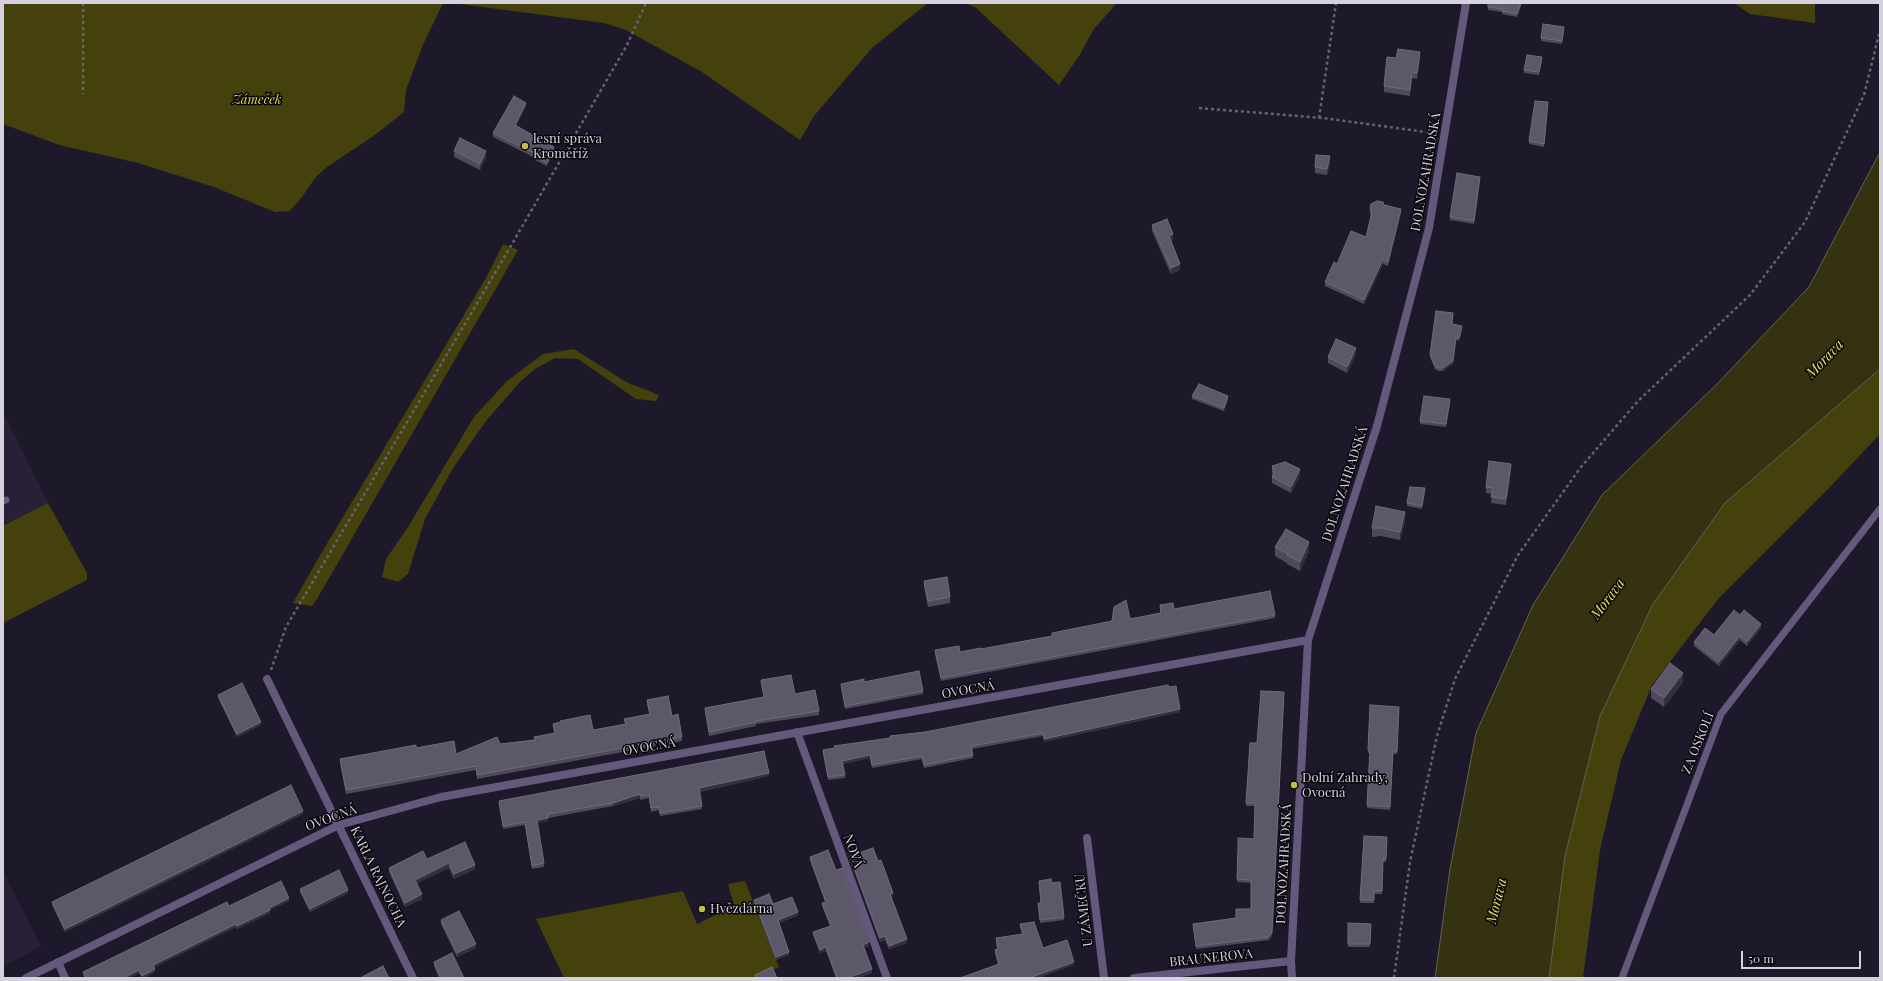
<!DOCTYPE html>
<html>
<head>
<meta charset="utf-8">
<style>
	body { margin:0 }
	#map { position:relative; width:1883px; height:981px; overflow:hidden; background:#1e192a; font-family:"Playfair Display",serif }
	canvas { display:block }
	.frame { position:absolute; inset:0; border:4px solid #d5d2dd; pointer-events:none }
	.scale { position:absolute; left:1741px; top:951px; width:120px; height:18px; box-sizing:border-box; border:2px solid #d5d2dd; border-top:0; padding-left:5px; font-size:12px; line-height:14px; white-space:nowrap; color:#d5d2dd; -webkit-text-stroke:3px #08060c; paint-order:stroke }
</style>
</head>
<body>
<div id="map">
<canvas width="1883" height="981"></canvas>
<div class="frame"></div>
<div class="scale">50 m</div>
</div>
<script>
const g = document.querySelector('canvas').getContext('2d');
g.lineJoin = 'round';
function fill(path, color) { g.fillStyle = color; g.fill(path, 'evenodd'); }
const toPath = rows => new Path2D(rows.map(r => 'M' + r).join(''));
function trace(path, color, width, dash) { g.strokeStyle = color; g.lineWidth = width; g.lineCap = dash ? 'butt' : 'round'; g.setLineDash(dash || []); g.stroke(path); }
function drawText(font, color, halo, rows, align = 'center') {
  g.font = font + ' "Playfair Display",serif'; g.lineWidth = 3; g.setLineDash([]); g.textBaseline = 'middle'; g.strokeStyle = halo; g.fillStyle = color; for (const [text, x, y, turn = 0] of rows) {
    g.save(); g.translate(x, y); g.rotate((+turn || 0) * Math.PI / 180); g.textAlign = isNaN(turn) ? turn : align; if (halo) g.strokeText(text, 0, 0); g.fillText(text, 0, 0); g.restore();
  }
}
fill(toPath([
	[3,412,48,503,3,526],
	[3,871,41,946,3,967]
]), '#272036');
fill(toPath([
	[3,3,443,3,423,45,406,90,404,112,375,135,327,167,315,178,302,197,290,211,275,212,214,187,138,163,59,145,3,124],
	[452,3,928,3,872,48,814,116,800,140,702,72,626,30,604,23],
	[965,3,1117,3,1094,29,1079,56,1059,85,975,7],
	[1734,3,1815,3,1815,23,1750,14],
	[503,244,518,250,317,599,312,606,293,603,319,557,486,278],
	[574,349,626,382,659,395,656,401,636,399,578,359,555,358,535,369,520,382,486,421,453,468,425,519,408,574,398,582,382,577,386,559,408,527,474,417,507,381,543,354],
	[1880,369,1880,434,1831,486,1719,598,1652,685,1621,760,1600,850,1583,978,1549,978,1565,856,1600,716,1653,604,1725,503],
	[48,503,87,573,87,580,3,623,3,526],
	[745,881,779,967,755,978,564,978,536,919,683,891,697,924,734,906,728,884]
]), '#44410d');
const water = toPath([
	[1880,152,1880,369,1725,503,1653,604,1600,716,1565,856,1549,978,1435,978,1450,869,1476,733,1533,605,1602,495,1718,383,1809,287,1880,152]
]);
fill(water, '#343211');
trace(water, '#64624e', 1);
trace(toPath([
	[83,3,83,94],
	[1199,108,1323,118,1433,133],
	[1319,118,1336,3],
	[271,670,286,627,512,244,627,45,646,3],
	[1394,978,1410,862,1437,736,1455,679,1518,555,1581,467,1638,401,1750,295,1805,222,1864,95,1880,30]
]), '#666270', 2.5, [3, 3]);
trace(toPath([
	[3,501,6,500],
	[1622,978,1721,714,1880,509]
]), '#64597d', 7);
trace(toPath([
	[267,679,413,978],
	[797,732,887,978],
	[1087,838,1104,978],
	[58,962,65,978],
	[26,978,339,825,441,797,1308,640],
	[1134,978,1291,961],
	[1292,978,1291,961,1308,640,1377,426,1429,228,1466,3]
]), '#64597d', 8);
fill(toPath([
	[1488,3,1522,3,1517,17,1502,14,1502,12,1488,10],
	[1564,30,1562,44,1541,41,1541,38],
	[1396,58,1420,58,1417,79,1412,78,1410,96,1384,92,1384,86],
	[1542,60,1539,75,1524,73,1524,70],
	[526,106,516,126,554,151,547,166,535,160,535,158,493,137,493,133],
	[1548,106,1544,147,1529,144,1529,141],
	[454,151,486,157,480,170,454,157],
	[1330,162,1327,175,1315,173,1315,167],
	[1480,180,1474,224,1450,220,1450,217],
	[1384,205,1401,213,1388,266,1383,264,1364,304,1325,286,1325,282,1337,264,1366,237,1371,215,1370,214,1370,209],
	[1152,225,1173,240,1171,241,1180,270,1171,274,1152,231],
	[1453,316,1452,324,1462,329,1459,341,1456,340,1453,364,1443,371,1438,371,1435,369,1430,357,1430,354],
	[1356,354,1347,373,1328,363,1328,357],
	[1192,396,1228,399,1224,411,1192,399],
	[1450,402,1446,427,1420,424,1420,421],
	[1272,466,1300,475,1291,493,1272,483,1272,477,1273,475,1272,472],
	[1511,470,1506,505,1491,503,1492,494,1486,493,1486,487],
	[1425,491,1422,509,1407,506,1407,503],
	[1405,521,1400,540,1381,536,1372,537,1372,528],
	[1275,547,1309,551,1300,571,1287,564,1287,563,1275,556],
	[924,581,950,597,950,603,928,607,924,587],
	[1160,605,1174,609,1275,615,1275,618,941,681,935,654,935,650,960,652,981,649,1052,636,1052,633,1160,613],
	[1740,615,1761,628,1747,646,1740,640,1719,666,1694,646,1694,642,1714,635],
	[761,680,795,694,819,711,819,715,756,724,756,726,709,736,705,712,705,708,764,697,761,683],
	[864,682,923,691,923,694,845,709,841,687,841,684],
	[1683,682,1664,707,1651,698,1651,689],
	[218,695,261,725,237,737,218,698],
	[647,700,672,716,682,737,682,741,477,779,476,770,346,794,340,763,340,759,416,748,456,754,500,744,534,740,534,737,554,733,553,724,560,722,560,721,593,730,625,724,624,719,649,714,647,704],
	[1399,707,1397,754,1393,754,1390,810,1367,808,1370,753,1368,753,1368,750],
	[1180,712,1044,742,1043,736,972,749,973,758,924,768,922,759,872,768,870,758,843,764,845,778,828,780,823,753,823,750,890,738,890,736],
	[1250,743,1272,936,1269,940,1196,949,1193,924,1236,918,1251,909,1251,883,1237,882,1238,849,1254,839,1255,806,1246,806],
	[769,776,700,792,702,809,660,816,659,810,651,812,649,798,640,800,640,798,613,806,548,818,548,821,537,823,544,863,544,867,532,869,525,825,503,829,499,804,499,801],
	[303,814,65,932,52,905,52,902],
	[1364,836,1387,837,1386,862,1383,862,1382,894,1374,894,1374,903,1360,903],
	[850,856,878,861,893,896,891,897,907,943,889,949,885,940,880,942,850,860],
	[810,857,836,870,869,946,864,948,872,973,857,978,836,978,826,951,820,953,813,935,813,932,830,926,822,906,822,903,825,902,810,861],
	[427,859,475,869,454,879,449,868,417,883,422,899,405,907,389,872,389,868],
	[1039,881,1052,883,1064,917,1064,920,1040,923,1038,906,1038,903,1041,903],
	[300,889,348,893,310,912,300,892],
	[754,900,773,904,798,915,779,923,789,955,776,960,754,903],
	[289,901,270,910,270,913,237,929,236,927,154,967,155,972,144,978,142,978,139,973,129,978,85,978,83,975,83,972,229,906],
	[441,920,476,948,457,957,441,924],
	[1348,923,1371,924,1370,947,1348,947],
	[1020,924,1043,948,1074,965,998,964,995,954,995,950,997,949,996,942,996,938,1022,934,1020,927],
	[434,962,464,978,439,978,434,966]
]), '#4e495b');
fill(toPath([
	[1521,3,1522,3,1517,17,1517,14],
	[1420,52,1420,58,1417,79,1417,73],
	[1412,72,1412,78,1410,96,1410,90],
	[526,103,526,106,515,128,515,125],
	[554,147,554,151,547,166,547,163],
	[486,151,486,157,480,170,480,164],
	[1330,156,1330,162,1327,175,1327,169],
	[1480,177,1480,180,1474,224,1474,221],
	[1401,209,1401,213,1388,266,1388,262],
	[1173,234,1173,240,1169,242,1169,236],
	[1383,259,1383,264,1364,304,1364,300],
	[1180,264,1180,270,1171,274,1171,268],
	[1456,340,1453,364,1443,371,1443,368],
	[1356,348,1356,354,1347,373,1347,367],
	[1228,396,1228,399,1224,411,1224,408],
	[1511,464,1511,470,1506,505,1506,499],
	[1300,469,1300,475,1291,493,1291,487],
	[1405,512,1405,521,1400,540,1400,532],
	[1309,542,1309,551,1300,571,1300,562],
	[1761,624,1761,628,1747,646,1747,642],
	[1740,636,1740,640,1719,666,1719,662],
	[1683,673,1683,682,1664,707,1664,698],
	[1284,695,1272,936,1269,940,1269,937],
	[1180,709,1180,712,1044,742,1044,739],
	[261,722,261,725,237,737,237,734],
	[870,755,870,758,842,764,842,761],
	[769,773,769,776,699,792,699,788],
	[640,794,640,798,613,806,613,803],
	[303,811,303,814,65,932,65,929],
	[548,818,548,821,537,823,537,820],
	[449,863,449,868,415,884,415,880],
	[475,865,475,869,454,879,454,874],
	[348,890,348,893,310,912,310,909],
	[893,893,893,896,890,898,890,894],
	[422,894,422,899,405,907,405,903],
	[289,898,289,901,270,910,270,913,237,929,237,926,269,908],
	[798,912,798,915,778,923,778,920],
	[236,924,236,927,153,968,153,965],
	[885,936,885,940,880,942,880,938],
	[907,939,907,943,889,949,889,946],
	[869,942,869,946,863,948,863,945],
	[476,944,476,948,457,957,457,953],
	[826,947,826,951,820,953,820,950],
	[789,952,789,955,776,960,776,957],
	[1074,962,1074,965,1039,978,1029,978],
	[155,969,155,972,144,978,142,978,142,976],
	[872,969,872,973,857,978,847,978],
	[139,970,139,973,129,978,123,978]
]), '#353041');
const building = toPath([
	[1488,3,1521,3,1517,14,1502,11,1502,9,1488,7,1488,3],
	[1543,24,1564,27,1562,41,1541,38,1543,24],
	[1398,49,1420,52,1417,73,1412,72,1410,90,1384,86,1387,57,1396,58,1398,49],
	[1527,55,1542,57,1539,72,1524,70,1527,55],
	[514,96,526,103,515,125,554,147,547,163,535,156,536,154,493,133,514,96],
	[1535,101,1548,102,1544,144,1529,141,1535,101],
	[460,138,486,151,480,164,454,151,460,138],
	[1316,155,1330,156,1327,169,1315,167,1316,155],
	[1457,173,1480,177,1474,221,1450,217,1457,173],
	[1377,201,1383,202,1384,205,1401,209,1388,262,1383,259,1364,300,1325,282,1334,262,1337,264,1351,231,1366,237,1372,212,1370,209,1371,204,1377,201],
	[1167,219,1173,234,1169,236,1180,264,1171,268,1152,225,1167,219],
	[1436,311,1453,313,1452,324,1462,326,1459,338,1456,337,1453,361,1443,368,1438,368,1435,366,1430,354,1436,311],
	[1336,339,1356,348,1347,367,1328,357,1336,339],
	[1199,384,1228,396,1224,408,1192,396,1199,384],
	[1424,396,1450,399,1446,424,1420,421,1424,396],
	[1489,461,1511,464,1506,499,1491,497,1493,488,1486,487,1489,461],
	[1285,462,1300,469,1291,487,1272,477,1274,472,1272,466,1285,462],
	[1410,487,1425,488,1422,506,1407,503,1410,487],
	[1376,506,1405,512,1400,532,1381,528,1372,528,1376,506],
	[1286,529,1309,542,1300,562,1287,555,1288,554,1275,547,1286,529],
	[947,577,950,597,928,601,924,581,947,577],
	[1270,591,1275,615,941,678,935,650,959,646,960,652,981,648,981,649,1052,636,1052,633,1112,621,1114,607,1126,600,1130,619,1161,613,1160,605,1173,603,1174,609,1270,591],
	[1734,610,1740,615,1744,610,1761,624,1747,642,1740,636,1719,662,1694,642,1705,628,1714,635,1734,610],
	[1670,663,1683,673,1664,698,1651,689,1670,663],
	[919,671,923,691,845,706,841,684,864,679,864,682,919,671],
	[791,675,795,694,815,690,819,711,756,721,756,722,709,732,705,708,764,697,761,680,791,675],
	[242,683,261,722,237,734,218,695,242,683],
	[1168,685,1169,687,1176,686,1180,709,1044,739,1043,733,971,746,973,755,924,765,922,756,872,765,870,755,842,761,845,775,828,777,823,750,835,748,834,746,890,738,890,736,925,732,1136,691,1168,685],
	[1261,691,1284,692,1272,933,1269,937,1196,946,1193,924,1236,918,1236,909,1251,909,1251,880,1237,879,1238,849,1238,838,1254,839,1255,803,1246,803,1250,743,1257,743,1261,691],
	[668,696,672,716,678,714,682,737,477,775,476,766,346,790,340,759,416,745,416,748,454,741,456,754,497,737,500,744,535,740,534,737,555,733,553,724,561,722,560,721,590,715,593,730,626,724,624,719,650,714,647,700,668,696],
	[1370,705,1399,707,1397,751,1393,751,1390,807,1367,805,1370,750,1368,750,1370,705],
	[764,751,769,773,699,788,702,806,660,813,659,807,651,808,649,795,640,796,640,794,613,803,548,814,548,818,537,820,544,863,532,866,525,822,503,826,499,801,764,751],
	[291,785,303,811,65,929,52,902,291,785],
	[1364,836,1387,837,1386,859,1383,859,1382,891,1374,891,1374,900,1360,900,1364,836],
	[465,842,475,865,454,874,449,863,415,880,422,894,405,903,389,868,423,851,427,859,465,842],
	[873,848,878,861,881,860,893,893,890,894,907,939,889,946,885,936,880,938,850,856,873,848],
	[828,850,836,870,842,868,869,942,863,945,872,969,847,978,837,978,826,947,820,950,813,932,831,926,822,903,826,902,810,857,828,850],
	[339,870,348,890,310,909,300,889,339,870],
	[1051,879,1052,883,1060,882,1064,917,1040,920,1038,903,1041,903,1039,881,1051,879],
	[281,881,289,898,269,908,270,910,237,926,236,924,153,965,155,969,142,976,139,970,123,978,86,978,83,972,227,902,229,906,281,881],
	[769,894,773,904,792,897,798,912,778,920,789,952,776,957,754,900,769,894],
	[459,911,476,944,457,953,441,920,459,911],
	[1034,922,1043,948,1067,940,1074,962,1029,978,960,978,999,964,995,950,998,949,996,938,1023,934,1020,924,1034,922],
	[1348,923,1371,924,1370,944,1348,944,1348,923],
	[452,953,464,978,441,978,434,962,452,953],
	[383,966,389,978,363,978,362,977,383,966],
	[772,967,777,978,756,978,755,975,772,967]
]);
fill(building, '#5d5869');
trace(building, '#706b7b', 1);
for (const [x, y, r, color] of [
	[525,146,4,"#c4bd3e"],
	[1294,785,4,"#c4bd3e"],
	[702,909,4,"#c4bd3e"]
]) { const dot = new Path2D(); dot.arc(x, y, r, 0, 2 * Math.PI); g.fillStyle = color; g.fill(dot); trace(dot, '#08060c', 1.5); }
drawText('italic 13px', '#ded64a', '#08060c', [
	["Zámeček",257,100]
]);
drawText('13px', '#d5d2dd', '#08060c', [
	["lesní správa",533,139],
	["Kroměříž",533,154],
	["Dolní Zahrady,",1302,778],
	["Ovocná",1302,793],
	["Hvězdárna",710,909]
], 'left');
drawText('13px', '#d5d2dd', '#08060c', [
	["DOLNOZAHRADSKÁ",1426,172,-80],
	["DOLNOZAHRADSKÁ",1345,484,-72],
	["OVOCNÁ",968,690,-10],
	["ZA OSKOLÍ",1698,743,-68],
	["OVOCNÁ",649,747,-10],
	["OVOCNÁ",331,818,-20],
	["NOVÁ",853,851,70],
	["DOLNOZAHRADSKÁ",1284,864,-87],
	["KARLA RAJNOCHA",378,877,64],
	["U ZÁMEČKU",1084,910,-97],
	["BRAUNEROVA",1211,958,-6]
]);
drawText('italic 14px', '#e8e156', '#08060c', [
	["Morava",1825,359,-46],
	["Morava",1608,599,-53],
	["Morava",1497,901,-76]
]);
</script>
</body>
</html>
